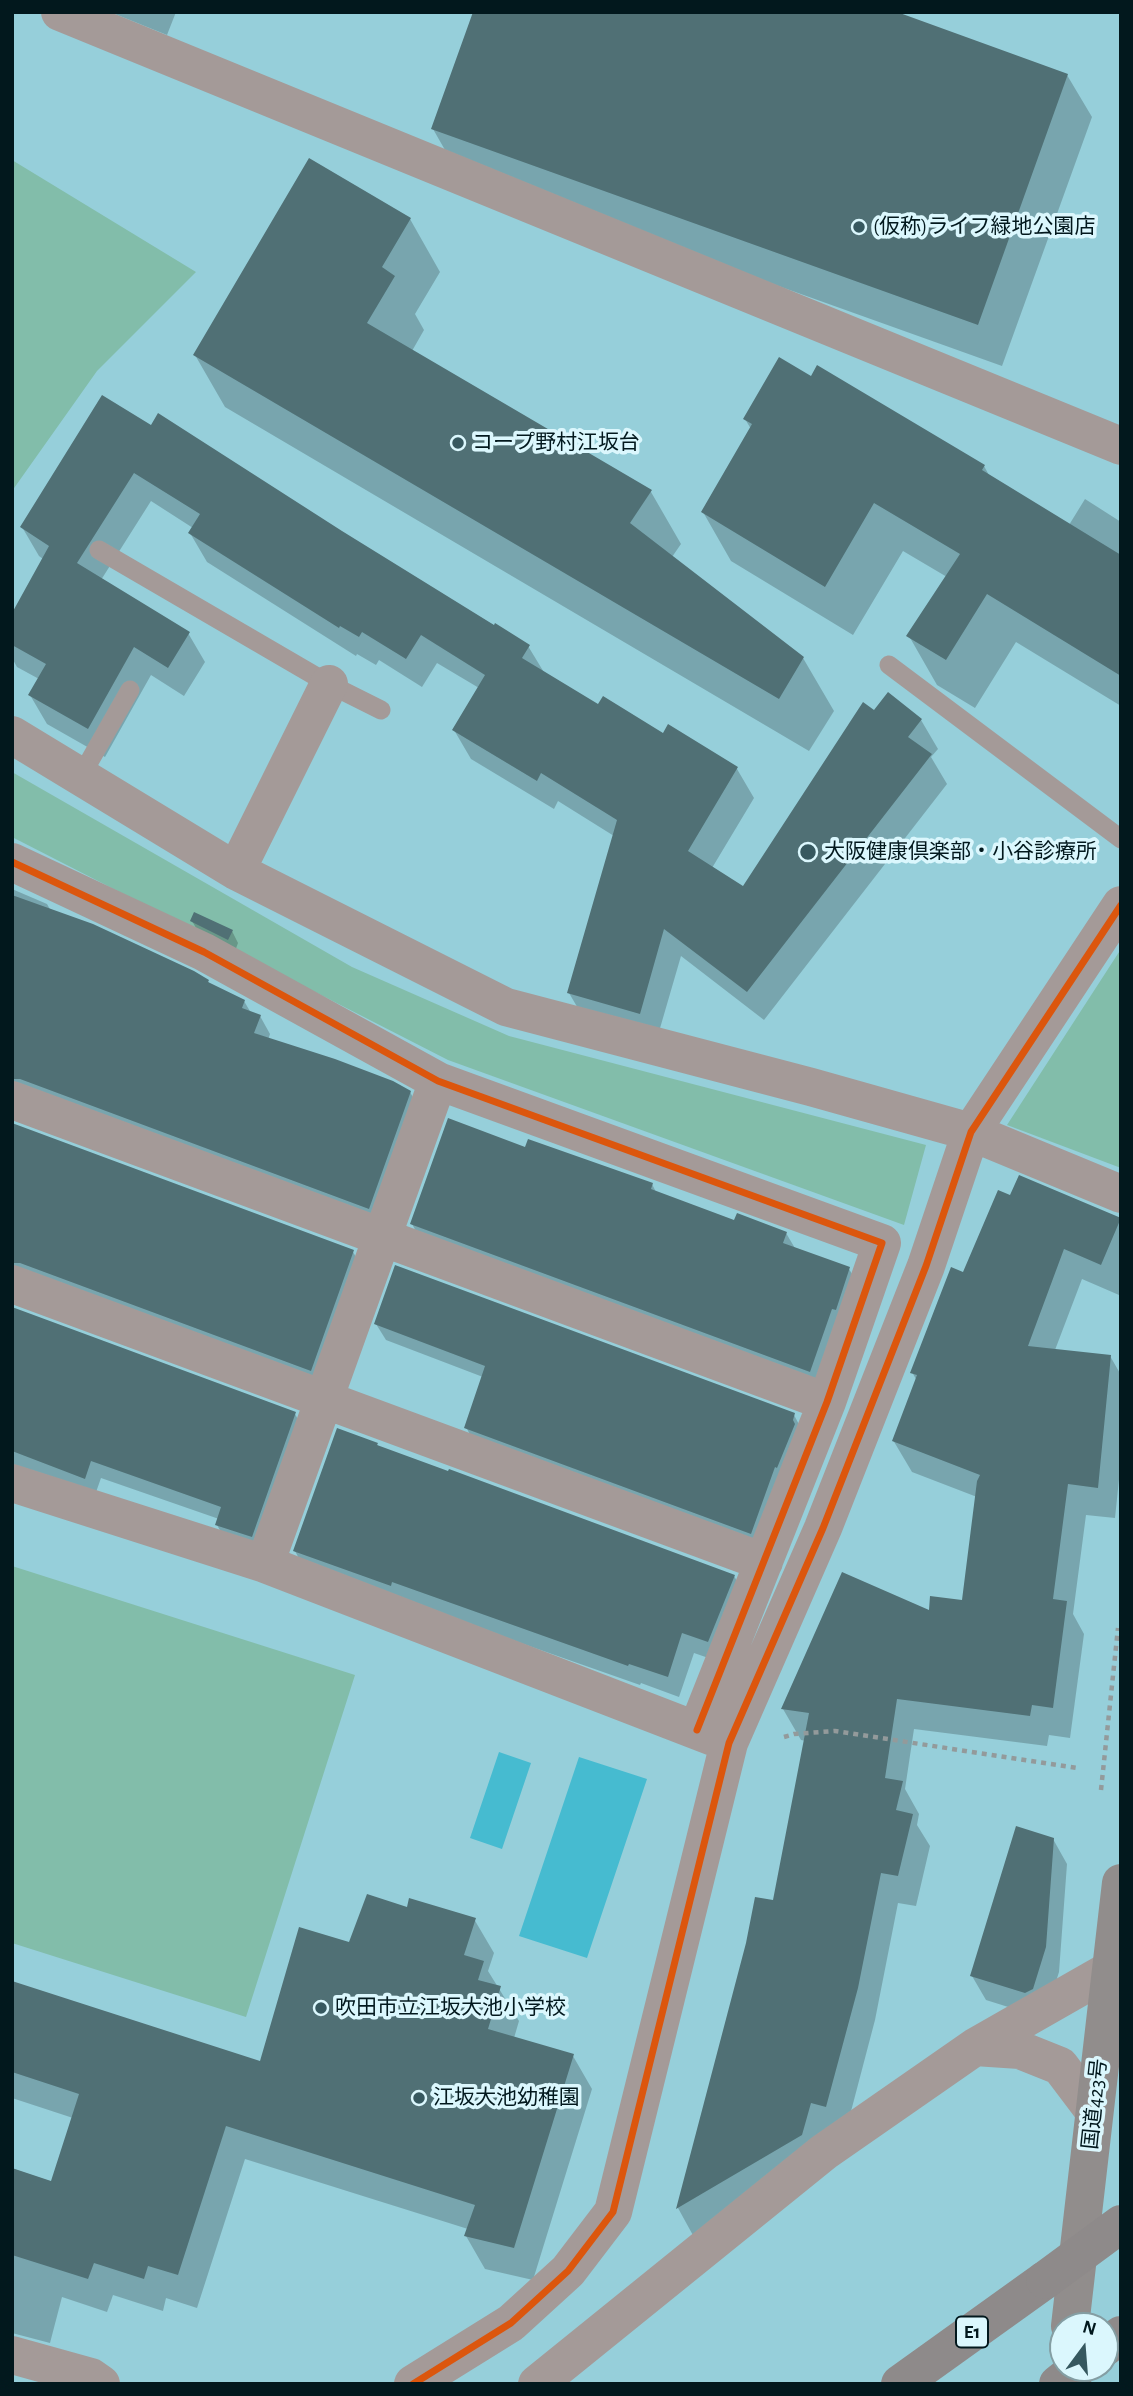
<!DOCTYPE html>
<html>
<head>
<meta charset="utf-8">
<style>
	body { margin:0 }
	#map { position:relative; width:1133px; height:2396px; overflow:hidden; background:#96cfda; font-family:"Alegreya Sans",sans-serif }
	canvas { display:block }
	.frame { position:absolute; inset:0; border:14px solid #02181d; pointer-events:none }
	.north { position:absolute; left:1049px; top:2312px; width:70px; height:70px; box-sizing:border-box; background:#dbf7fd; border:2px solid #849ea3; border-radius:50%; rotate:16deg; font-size:19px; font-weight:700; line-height:28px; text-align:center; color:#02181d }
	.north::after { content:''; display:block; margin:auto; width:24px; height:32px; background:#36585f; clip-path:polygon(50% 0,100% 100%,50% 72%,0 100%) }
</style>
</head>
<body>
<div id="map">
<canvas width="1133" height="2396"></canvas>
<div class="frame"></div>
<div class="north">N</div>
</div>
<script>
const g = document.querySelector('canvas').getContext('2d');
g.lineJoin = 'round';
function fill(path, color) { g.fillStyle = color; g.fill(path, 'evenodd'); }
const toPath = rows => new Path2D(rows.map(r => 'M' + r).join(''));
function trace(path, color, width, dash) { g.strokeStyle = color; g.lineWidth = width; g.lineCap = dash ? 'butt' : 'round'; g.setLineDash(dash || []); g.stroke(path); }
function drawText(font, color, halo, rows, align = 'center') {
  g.font = font + ' "Alegreya Sans","Noto Sans JP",sans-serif'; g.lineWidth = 7; g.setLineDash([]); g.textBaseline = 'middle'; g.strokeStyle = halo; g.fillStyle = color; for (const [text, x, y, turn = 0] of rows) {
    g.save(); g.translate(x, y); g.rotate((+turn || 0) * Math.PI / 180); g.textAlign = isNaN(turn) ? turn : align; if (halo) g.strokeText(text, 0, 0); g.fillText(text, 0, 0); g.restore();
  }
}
fill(toPath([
	[12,160,196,272,97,371,12,491],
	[12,772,352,967,509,1036,926,1145,904,1225,448,1060,12,837],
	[1121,949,1121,1168,1007,1125],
	[12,1566,355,1675,246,2017,12,1943]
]), '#82bdaa');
fill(toPath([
	[499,1752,531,1763,502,1849,470,1838],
	[579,1757,647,1779,587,1958,519,1936]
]), '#46bbd0');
fill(toPath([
	[110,12,176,12,167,35],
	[1067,75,1092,117,1002,366,457,171,433,129],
	[410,219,440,272,415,314,424,330,412,351,651,492,681,544,672,557,803,658,834,711,809,751,225,407,195,355],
	[812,378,984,466,990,477,1069,525,1085,499,1121,522,1121,706,1016,642,975,708,937,685,909,636,947,577,903,551,853,635,731,561,703,512,751,429,745,419],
	[152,428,341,533,528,646,545,674,598,706,737,769,754,798,712,868,744,888,875,713,921,720,938,749,931,757,947,784,764,1020,681,956,656,1042,586,1022,569,993,614,836,558,801,554,809,471,759,454,730,479,688,437,663,422,687,379,660,376,665,357,654,356,656,207,562,190,533,193,528,151,501,101,580,188,633,205,662,184,696,151,675,105,757,47,724,30,695,39,679,17,667,12,658,12,616,43,559,39,556,22,527],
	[12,889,47,904,51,911,208,981,210,985,244,1001,251,1013,260,1016,270,1034,268,1040,410,1092,420,1110,379,1226,12,1099],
	[192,921,232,931,238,943,235,951,199,933],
	[12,1125,353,1252,363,1269,321,1388,12,1283],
	[652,1184,657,1194,735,1223,786,1233,796,1250,849,1269,860,1287,820,1389,422,1242,412,1224],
	[1011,1197,1121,1220,1121,1291,1119,1295,1082,1279,1055,1350,1110,1356,1121,1375,1121,1460,1115,1518,1086,1515,1073,1614,1084,1634,1070,1738,1049,1735,1047,1746,914,1729,905,1789,919,1814,917,1825,930,1846,916,1906,898,1903,875,2020,844,2138,695,2239,678,2208,747,1943,774,1902,806,1741,801,1740,783,1709,930,1613,963,1602,977,1497,912,1472,893,1440,917,1381,912,1372,964,1274],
	[12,1309,295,1414,305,1432,261,1554,227,1543,217,1525,219,1519,101,1478,95,1495,12,1464],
	[376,1324,794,1415,803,1432,760,1550,475,1444,466,1427,483,1377,386,1340],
	[377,1444,379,1448,734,1576,746,1596,720,1662,694,1653,679,1697,641,1683,640,1685,404,1602,306,1572,295,1551],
	[1053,1839,1067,1864,1059,1972,1046,2013,1040,2017,986,2000,972,1976],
	[408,1910,474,1919,494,1953,488,1971,519,2021,514,2038,573,2056,592,2089,533,2280,485,2269,466,2236,468,2229,245,2159,197,2308,166,2298,163,2311,113,2295,107,2312,62,2297,50,2343,12,2333,12,2170,52,2183,73,2118,12,2098,12,1983,261,2064,350,1945]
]), '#0003');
fill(toPath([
	[473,12,897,12,1068,74,978,325,431,129],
	[309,158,411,218,382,267,395,276,367,323,652,490,630,523,804,657,779,699,193,355],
	[779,357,811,376,817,365,985,465,982,470,1121,555,1121,676,987,594,946,660,906,636,960,554,874,503,825,587,701,512,752,424,743,419],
	[102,395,151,425,158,413,342,531,494,625,495,623,530,645,522,658,598,704,603,696,663,733,668,724,738,767,688,851,743,886,863,702,874,710,888,692,922,719,908,737,932,754,747,992,664,929,640,1014,567,993,617,820,541,773,537,781,452,730,485,675,421,635,406,659,362,632,359,637,340,626,339,628,188,533,200,514,134,473,77,563,190,632,168,668,134,647,88,729,28,695,46,664,12,645,12,613,49,546,20,527],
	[12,895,93,924,194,971,209,980,208,982,245,1000,242,1008,261,1015,254,1033,335,1059,393,1081,411,1091,369,1209,20,1079,12,1079],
	[194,912,233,930,228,940,190,921],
	[448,1118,525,1147,528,1139,653,1183,651,1189,734,1220,737,1213,787,1232,783,1243,850,1267,836,1310,832,1309,810,1372,410,1224],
	[12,1123,354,1250,311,1371,20,1263,12,1263],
	[1019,1175,1121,1218,1101,1265,1064,1249,1028,1346,1111,1355,1098,1488,1068,1484,1053,1599,1067,1601,1053,1708,1032,1705,1030,1716,897,1699,885,1778,903,1781,896,1810,913,1814,898,1876,881,1873,858,1988,826,2107,811,2103,802,2135,676,2209,746,1943,755,1897,773,1900,809,1713,781,1709,842,1572,929,1610,930,1596,962,1600,977,1481,980,1475,892,1441,917,1375,910,1373,951,1267,963,1272,998,1190,1010,1195],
	[395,1265,795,1413,793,1420,795,1424,777,1468,775,1467,751,1534,464,1428,485,1366,374,1324],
	[12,1307,296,1412,252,1537,215,1525,221,1507,91,1461,85,1479,12,1451],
	[337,1428,378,1443,377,1445,448,1471,449,1469,735,1575,708,1642,682,1633,668,1677,629,1664,628,1666,392,1582,391,1586,293,1551],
	[1016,1826,1054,1838,1046,1947,1033,1989,1025,1993,970,1976],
	[367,1894,407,1907,409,1898,476,1918,464,1955,484,1961,478,1980,501,1986,488,2029,574,2054,514,2248,464,2236,475,2205,226,2126,178,2275,148,2266,144,2279,94,2263,88,2279,12,2255,12,2168,51,2181,79,2094,12,2072,12,1981,260,2061,299,1927,349,1942]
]), '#507075');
trace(toPath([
	[784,1737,794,1734,835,1731,1077,1768],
	[1101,1790,1118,1628]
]), '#939a9b', 4.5, [5, 5]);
trace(toPath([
	[99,550,329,684,381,710],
	[889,665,1121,839],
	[81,776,130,690]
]), '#a49a98', 19);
trace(toPath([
	[60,12,1121,446],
	[12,735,236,871,506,1007,811,1087,971,1132,1121,1194],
	[12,862,204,952,438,1081,882,1243,827,1402,697,1730],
	[236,871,329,684],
	[12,1100,827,1402],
	[12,1284,764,1562],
	[12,1483,265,1564,721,1740],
	[265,1564,438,1081],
	[975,2047,1020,2050,1060,2066,1094,2111],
	[12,2355,91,2377,101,2384],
	[413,2384,511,2323,568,2271,613,2212,729,1743,823,1528,926,1266,971,1132,1121,905],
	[537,2384,824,2152,975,2047,1110,1970]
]), '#a49a98', 38);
trace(toPath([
	[1070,2326,1121,1883]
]), '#918d8c', 38);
trace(toPath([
	[1105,2347,1121,2335],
	[900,2384,1045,2280]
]), '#8e8a8a', 38);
trace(toPath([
	[1045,2280,1121,2224],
	[1058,2384,1078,2368]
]), '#8e8a8a', 38);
trace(toPath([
	[12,862,204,952,438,1081,882,1243,827,1402,697,1730],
	[413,2384,511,2323,568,2271,613,2212,729,1743,823,1528,926,1266,971,1132,1121,905]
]), '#dc560d', 7);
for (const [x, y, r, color] of [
	[859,227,7,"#36585f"],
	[458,443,7,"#36585f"],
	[808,852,9,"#36585f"],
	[321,2008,7,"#36585f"],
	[419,2098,7,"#36585f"]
]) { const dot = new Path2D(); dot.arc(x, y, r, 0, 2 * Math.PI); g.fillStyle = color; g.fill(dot); trace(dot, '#dbf7fd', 2.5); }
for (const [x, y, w] of [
	[972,2332,32]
]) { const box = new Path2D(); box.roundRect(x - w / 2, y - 15.5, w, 31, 5); g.fillStyle = '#dbf7fd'; g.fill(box); trace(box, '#02181d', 2); }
drawText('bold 19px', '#02181d', null, [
	["E1",972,2332]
]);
drawText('21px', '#02181d', '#dbf7fd', [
	["(仮称)ライフ緑地公園店",873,227],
	["コープ野村江坂台",472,443],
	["大阪健康倶楽部・小谷診療所",824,852],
	["吹田市立江坂大池小学校",335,2008],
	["江坂大池幼稚園",433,2098]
], 'left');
drawText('21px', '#02181d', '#dbf7fd', [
	["国道423号",1095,2104,-84]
]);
</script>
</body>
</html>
